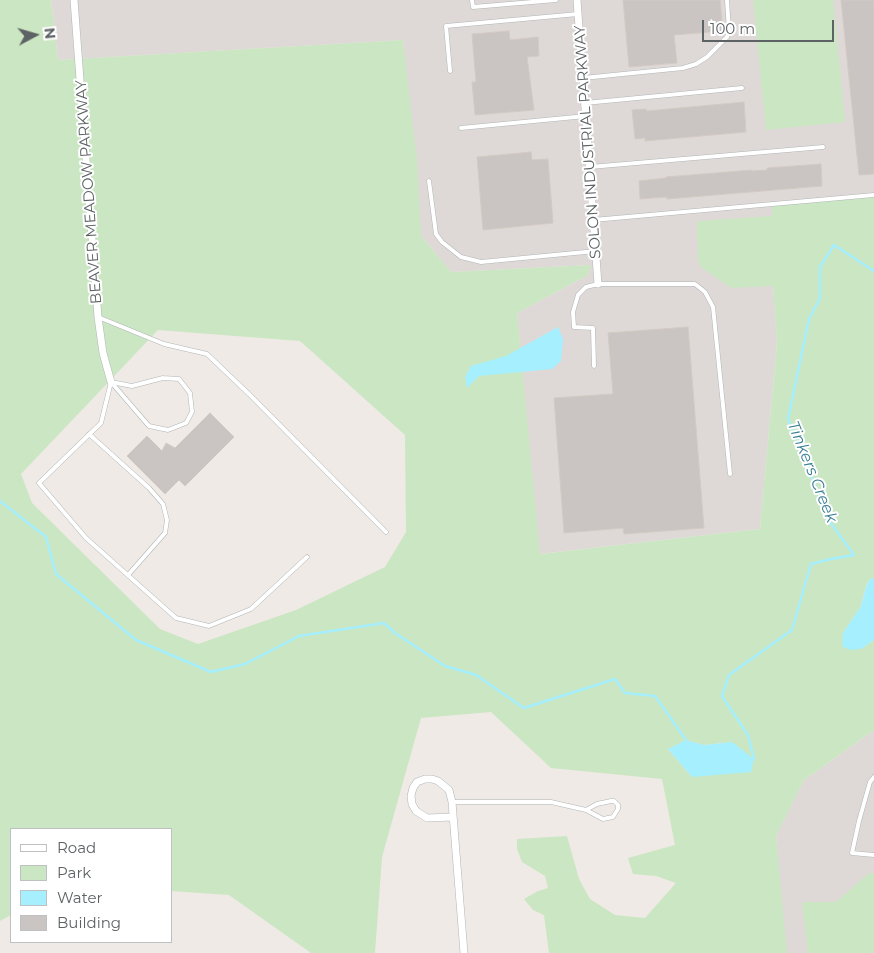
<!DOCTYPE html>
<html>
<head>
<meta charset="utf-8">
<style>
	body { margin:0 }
	#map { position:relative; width:874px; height:953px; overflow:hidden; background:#efeae5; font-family:Montserrat,sans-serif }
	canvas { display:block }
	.legend { position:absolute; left:10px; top:828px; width:162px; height:115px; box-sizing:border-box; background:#fff; border:1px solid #bec1c1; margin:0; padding:6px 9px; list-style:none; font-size:15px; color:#5d6365 }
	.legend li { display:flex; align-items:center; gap:10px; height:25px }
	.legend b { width:25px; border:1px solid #bec1c1 }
	.north { position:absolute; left:10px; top:10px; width:50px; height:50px; -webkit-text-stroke:4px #fff; paint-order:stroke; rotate:84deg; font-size:14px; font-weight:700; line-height:20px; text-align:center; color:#5d6365 }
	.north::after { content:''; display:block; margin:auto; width:18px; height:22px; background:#5d6365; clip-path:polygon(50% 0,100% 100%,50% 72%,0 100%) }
	.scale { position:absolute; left:702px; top:20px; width:132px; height:22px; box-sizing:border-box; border:2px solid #5d6365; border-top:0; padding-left:6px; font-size:15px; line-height:18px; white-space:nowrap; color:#5d6365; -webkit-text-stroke:4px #fff; paint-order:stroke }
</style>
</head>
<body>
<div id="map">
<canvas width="874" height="953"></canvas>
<ul class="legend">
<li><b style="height:6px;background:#fff"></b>Road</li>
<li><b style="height:14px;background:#cbe6c2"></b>Park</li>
<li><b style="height:14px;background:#a5effe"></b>Water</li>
<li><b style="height:14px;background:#cac5c2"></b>Building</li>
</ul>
<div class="north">N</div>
<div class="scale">100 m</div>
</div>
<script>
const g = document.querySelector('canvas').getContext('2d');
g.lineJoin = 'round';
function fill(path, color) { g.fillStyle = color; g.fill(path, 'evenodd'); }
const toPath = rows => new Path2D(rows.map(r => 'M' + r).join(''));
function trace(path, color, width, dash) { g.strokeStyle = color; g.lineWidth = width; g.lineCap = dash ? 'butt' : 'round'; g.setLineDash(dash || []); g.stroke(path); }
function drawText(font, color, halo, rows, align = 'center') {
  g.font = font + ' Montserrat,sans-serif'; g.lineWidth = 4; g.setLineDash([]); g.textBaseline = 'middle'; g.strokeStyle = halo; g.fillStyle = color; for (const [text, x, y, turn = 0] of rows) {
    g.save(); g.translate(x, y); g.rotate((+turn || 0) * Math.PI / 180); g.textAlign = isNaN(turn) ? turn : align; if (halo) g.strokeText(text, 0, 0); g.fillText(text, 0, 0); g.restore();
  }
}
fill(toPath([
	[51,0,874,0,874,195,773,285,777,342,760,529,539,554,517,313,588,275,591,265,451,272,421,236,403,40,58,60],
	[874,730,874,953,786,953,776,836,804,780]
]), '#ded9d7');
fill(toPath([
	[0,0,51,0,58,60,403,40,417,160,421,236,451,272,591,265,588,275,517,313,540,554,760,529,777,342,773,286,731,288,701,267,698,261,697,221,772,216,772,204,874,195,874,578,870,579,866,586,861,606,843,633,861,649,874,640,874,730,804,780,776,836,787,953,549,953,544,915,533,910,524,899,538,891,548,888,545,876,522,862,517,849,517,839,567,836,579,879,590,899,615,915,645,918,676,883,656,876,633,874,628,858,675,845,662,779,551,768,491,712,421,718,382,857,375,953,311,953,229,895,171,891,171,829,11,829,11,915,0,921],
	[158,330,300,341,405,435,406,532,385,567,296,610,198,644,160,629,32,503,21,474],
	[686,740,704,745,732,742,692,777,668,749],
	[753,0,833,0,845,122,766,130],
	[874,873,874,953,808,953,802,902,836,902,868,874]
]), '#cbe6c2');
fill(toPath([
	[558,327,563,339,561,361,552,369,479,376,467,388,465,377,471,366,506,356],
	[874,578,874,640,861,649,850,650,842,646,843,633,861,606,866,587,870,579],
	[686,740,704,745,732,742,754,759,751,772,692,777,668,749]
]), '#a5effe');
trace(toPath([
	[0,501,46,537,56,574,136,640,211,672,245,664,299,636,384,623,395,633,445,666,476,675,524,708,615,679,625,693,655,696,686,740],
	[754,759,748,735,722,696,729,675,792,630,811,564,831,559,854,555,830,522,788,419,809,319,820,298,820,267,834,245,874,271]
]), '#a5effe', 2.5);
const building = toPath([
	[623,0,720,0,723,31,674,35,677,63,629,67,623,0],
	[841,0,874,0,874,174,859,175,841,0],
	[509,31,510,40,538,37,539,56,527,57,534,110,475,115,472,82,476,82,472,34,509,31],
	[744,102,746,132,645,141,645,138,635,139,632,110,646,109,647,111,744,102],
	[531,152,532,160,548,159,553,223,483,230,477,157,531,152],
	[821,164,822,186,667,199,667,197,640,199,639,181,666,178,666,177,752,170,752,171,767,170,767,168,821,164],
	[688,327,704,528,624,534,623,528,564,533,554,398,613,394,608,333,688,327],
	[210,413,234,437,185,486,179,480,165,494,127,456,147,436,162,451,166,443,175,448,210,413]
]);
fill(building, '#cac5c2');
trace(building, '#d4cac3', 1);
const lane = toPath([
	[472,0,473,7,556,0],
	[450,71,446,26,578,14],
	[583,78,683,68,696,64,707,57,727,37,729,31,727,0],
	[585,103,742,88],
	[461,128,586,116],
	[590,167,823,147],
	[429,181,436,234,442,242,461,257,481,262,596,251],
	[593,220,874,195],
	[98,317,164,344,207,354,251,396,386,532],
	[594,366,593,328,574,327,573,312,578,295,586,287,598,284,695,284,705,292,713,307,730,474],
	[163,378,179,379,190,393,192,412,186,423,168,430,149,426,111,382,132,386,163,378],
	[111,382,101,423,39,483,86,538,176,618,209,626,251,609,307,557],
	[89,434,149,488,163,504,167,520,165,533,128,575],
	[874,777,870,782,859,821,852,853,874,855],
	[452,802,551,802,586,810,603,819,613,817,618,809,618,805,614,801,611,801,597,804,586,810]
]);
const street = toPath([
	[74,0,98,317,103,353,111,382],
	[577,0,598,284],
	[453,817,427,818,416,811,412,804,411,796,413,788,417,782,425,779,432,779,438,781,449,790,452,802,464,953]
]);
trace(lane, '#b0b5b7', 5);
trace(street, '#b0b5b7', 8);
trace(lane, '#fff', 4);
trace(street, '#fff', 7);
drawText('15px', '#5d6365', '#fff', [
	["SOLON INDUSTRIAL PARKWAY",588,142,-94],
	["BEAVER MEADOW PARKWAY",89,192,-94]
]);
drawText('italic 16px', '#3a7f96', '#fff', [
	["Tinkers Creek",812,472,68]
]);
</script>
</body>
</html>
